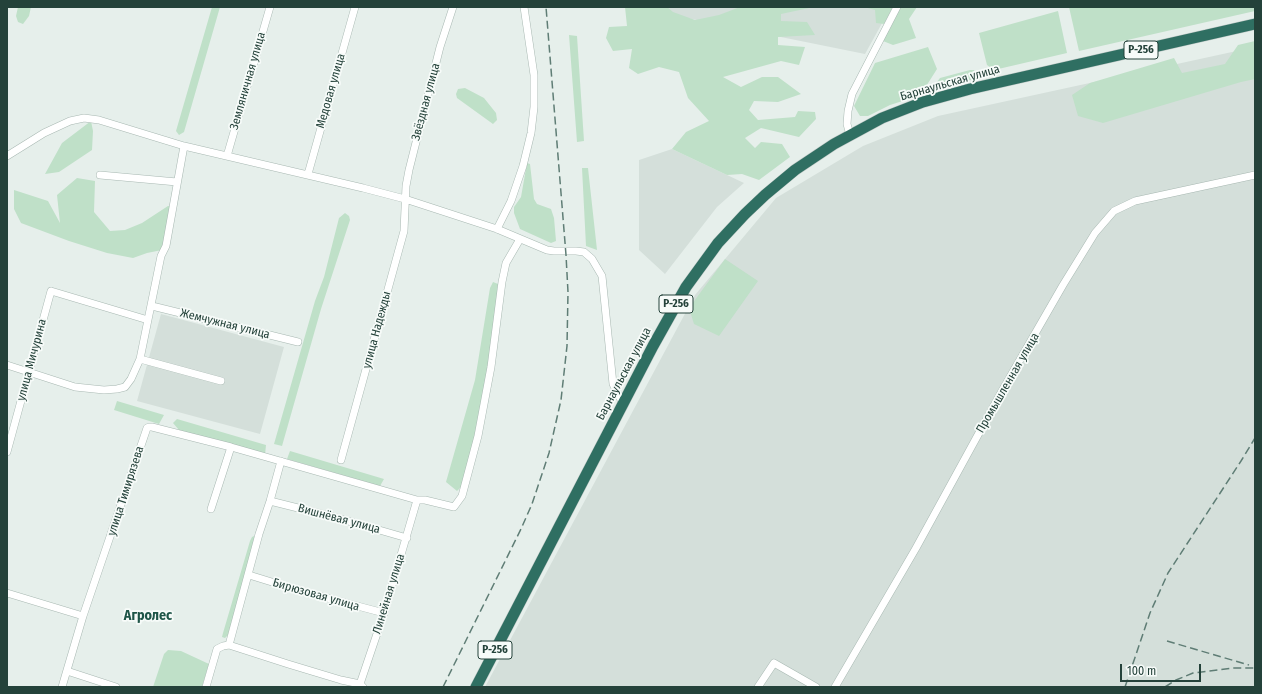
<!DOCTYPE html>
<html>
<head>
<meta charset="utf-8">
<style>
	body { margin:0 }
	#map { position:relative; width:1262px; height:694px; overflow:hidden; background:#e6efeb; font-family:"Fira Sans Condensed",sans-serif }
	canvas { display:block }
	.frame { position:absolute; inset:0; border:8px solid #24423a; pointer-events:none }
	.scale { position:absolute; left:1120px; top:664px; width:81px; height:18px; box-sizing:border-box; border:2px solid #24423a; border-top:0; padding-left:5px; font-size:12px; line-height:14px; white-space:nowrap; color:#24423a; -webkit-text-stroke:3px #f7fbf9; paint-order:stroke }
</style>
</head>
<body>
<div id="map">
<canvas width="1262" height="694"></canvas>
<div class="frame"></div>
<div class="scale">100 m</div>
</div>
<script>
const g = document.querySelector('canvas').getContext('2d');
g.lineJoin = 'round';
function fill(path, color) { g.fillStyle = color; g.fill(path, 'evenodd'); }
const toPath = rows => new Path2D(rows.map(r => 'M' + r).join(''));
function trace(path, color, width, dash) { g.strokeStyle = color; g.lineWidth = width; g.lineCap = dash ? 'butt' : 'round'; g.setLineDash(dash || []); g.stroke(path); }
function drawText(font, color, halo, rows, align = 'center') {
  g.font = font + ' "Fira Sans Condensed",sans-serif'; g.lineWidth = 3.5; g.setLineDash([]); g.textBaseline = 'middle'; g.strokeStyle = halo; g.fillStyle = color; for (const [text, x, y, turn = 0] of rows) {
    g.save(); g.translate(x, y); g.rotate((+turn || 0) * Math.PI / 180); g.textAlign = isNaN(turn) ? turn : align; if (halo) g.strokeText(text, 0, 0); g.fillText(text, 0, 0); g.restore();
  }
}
fill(toPath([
	[667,7,891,7,865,54,667,14],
	[1255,47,1255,687,485,687,695,295,776,198,863,146,938,116],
	[672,149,744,183,717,207,665,274,639,250,639,160],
	[161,314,284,347,260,434,137,401]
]), '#d4dfda');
fill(toPath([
	[18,7,31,7,29,16,23,24,18,22,16,16],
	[212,7,220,7,184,132,179,135,176,131],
	[625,7,667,7,673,12,695,20,719,15,740,7,814,7,781,14,781,21,807,22,815,35,778,37,778,45,805,47,799,65,781,61,723,77,741,87,762,77,778,77,801,94,778,102,754,101,749,110,758,120,795,117,798,111,815,112,816,119,799,137,761,128,745,138,755,148,761,142,782,144,790,157,759,180,742,174,727,175,672,149,686,132,709,121,688,98,679,72,659,67,638,74,629,68,632,49,613,51,606,38,609,27,627,26],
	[864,7,893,7,884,24,876,23,875,10],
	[900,7,917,7,909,19,916,38,893,45,883,41],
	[1069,7,1255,7,1255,11,1079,51],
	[1058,11,1067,53,994,70,987,65,979,33],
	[569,35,577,36,584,141,577,142],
	[1255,41,1255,79,1241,82,1103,123,1078,116,1072,95,1090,83,1174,58,1182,73,1225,64,1238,45],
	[928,47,937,69,925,88,918,96,890,105,868,116,860,116,854,106,875,63],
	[970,70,974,70,976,76,974,79,941,88,938,87,937,82,940,78],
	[465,88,484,98,496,113,497,120,493,124,457,98,456,94,458,89],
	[91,121,93,131,92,150,59,172,45,174,62,143],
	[527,163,530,164,534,199,537,204,551,209,554,218,556,241,551,243,520,229,514,213,514,207,521,197],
	[588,168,597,250,586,246,582,168],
	[77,178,95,181,94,212,110,231,125,230,142,223,168,206,171,206,162,250,147,253,133,258,107,253,69,241,21,223,14,209,14,190,48,201,60,223,57,195],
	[345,213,349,216,350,220,321,309,282,446,274,444,315,301,324,277,339,218],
	[725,259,758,281,719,336,694,324,689,308],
	[493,282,498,284,490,371,463,485,457,491,446,482,475,380,490,288],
	[117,401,164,415,159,424,114,410],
	[177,419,266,445,265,455,179,430,173,423],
	[290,451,384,479,380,486,287,459],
	[254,536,255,537,248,564,228,635,225,638,222,637,223,633,250,541,252,537],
	[168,650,181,651,209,664,202,687,153,687,164,654]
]), '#bfe0c8');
const minor = toPath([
	[850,135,847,124,848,111,852,94,897,7],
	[7,156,44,133,70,121,84,118,99,120,184,146,363,188,405,199,497,229,547,250,554,251,576,251,584,252,592,259,602,276,613,384,623,404],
	[227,156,270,7],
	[308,174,355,7],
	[100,175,177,182],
	[497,229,511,201,523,166,531,133,534,107,534,75,524,7],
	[152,306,298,342],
	[140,359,221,381],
	[7,365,75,387,104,390,117,389,125,387,131,379,140,359,161,256,166,246,184,146],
	[7,452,51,291,148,320],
	[341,460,404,231,406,186,409,170,440,47,453,7],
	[270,501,334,517,407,538],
	[211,509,231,447],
	[249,575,301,591,384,613],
	[7,593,83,616],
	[229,645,288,664,341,680,360,684],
	[67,671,116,687],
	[62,687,83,616,147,428,149,427,152,427,231,447,417,500,425,500,454,507,462,496,478,436,491,367,502,282,506,263,520,239],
	[206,687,217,649,223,646,229,645,259,534,270,501,281,461],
	[363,687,360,684,384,613,417,500],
	[758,687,774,663,816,687],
	[835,687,916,548,1002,391,1063,285,1095,233,1114,211,1135,201,1255,175]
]);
const highway = toPath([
	[476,687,653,346,686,287,718,243,745,214,765,195,795,170,834,144,882,118,923,102,970,89,1255,24]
]);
trace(minor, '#a8b8b2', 8);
trace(highway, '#c2cac8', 12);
trace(minor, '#fff', 7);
trace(highway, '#2f6f62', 11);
trace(toPath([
	[1167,641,1249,665],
	[443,687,521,529,532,504,549,453,561,400,567,346,568,292,566,255,546,7],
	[1125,687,1150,613,1168,573,1241,461,1255,438],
	[1165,687,1176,680,1193,673,1233,668,1255,668]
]), '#5f7d75', 1.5, [8, 4]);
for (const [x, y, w] of [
	[1141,50,34],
	[676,304,34],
	[495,650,34]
]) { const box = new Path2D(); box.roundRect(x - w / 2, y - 9, w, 18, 3); g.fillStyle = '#f7fbf9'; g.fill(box); trace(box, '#24423a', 1); }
drawText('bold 11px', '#24423a', null, [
	["Р-256",1141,50],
	["Р-256",676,304],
	["Р-256",495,650]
]);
drawText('12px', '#24423a', '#f7fbf9', [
	["Земляничная улица",248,81,-74],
	["Барнаульская улица",950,83,-16],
	["Медовая улица",331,91,-74],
	["Звёздная улица",426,102,-75],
	["Жемчужная улица",225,324,14],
	["улица Надежды",377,330,-75],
	["улица Мичурина",32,360,-75],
	["Барнаульская улица",624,374,-62],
	["Промышленная улица",1008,383,-60],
	["улица Тимирязева",126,491,-72],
	["Вишнёвая улица",339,519,15],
	["Линейная улица",389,594,-73],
	["Бирюзовая улица",316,595,16]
]);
drawText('bold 14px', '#1f5548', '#f7fbf9', [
	["Агролес",148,616]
]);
</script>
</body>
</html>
